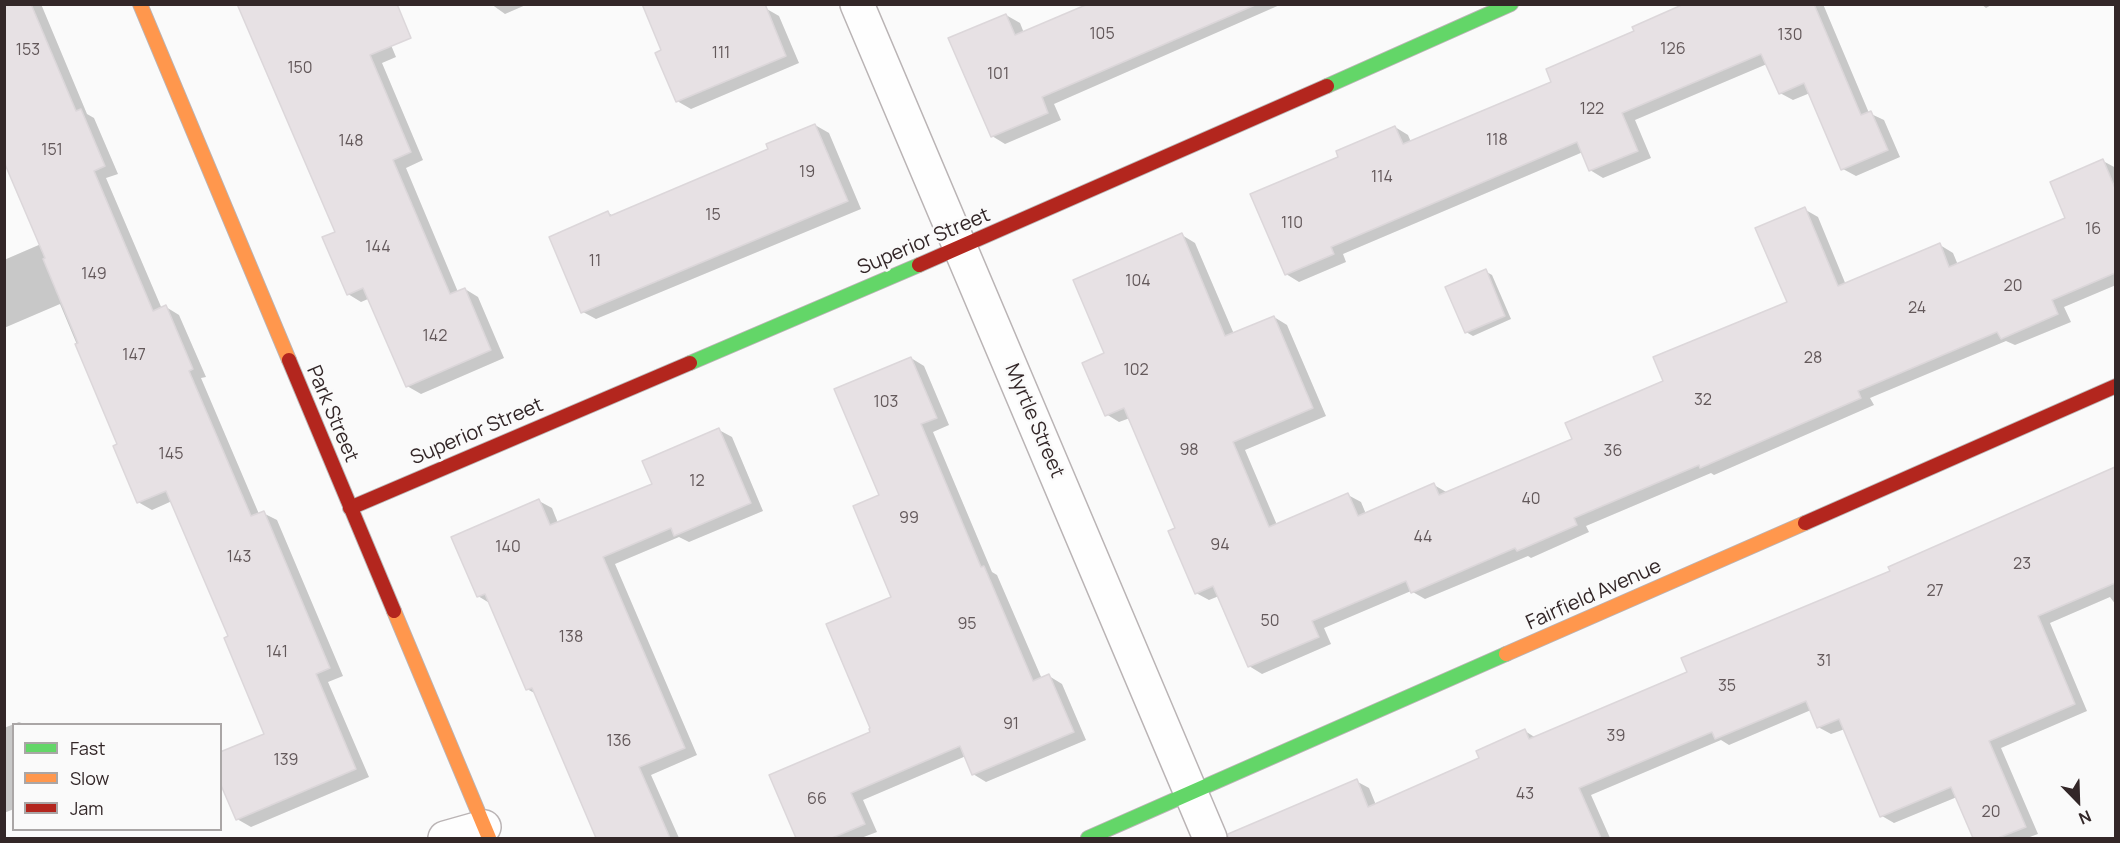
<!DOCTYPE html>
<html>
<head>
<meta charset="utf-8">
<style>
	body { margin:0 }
	#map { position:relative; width:2120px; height:843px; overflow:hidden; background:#fafafa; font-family:Manrope,sans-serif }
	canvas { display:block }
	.frame { position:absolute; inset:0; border:6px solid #332728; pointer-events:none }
	.legend { position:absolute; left:12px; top:723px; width:210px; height:108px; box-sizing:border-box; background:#fafafa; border:2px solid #aaa6a6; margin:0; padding:8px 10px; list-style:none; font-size:18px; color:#332728 }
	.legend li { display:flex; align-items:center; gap:12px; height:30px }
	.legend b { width:30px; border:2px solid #aaa6a6 }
	.north { position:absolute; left:2048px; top:771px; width:60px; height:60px; -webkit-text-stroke:4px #fafafa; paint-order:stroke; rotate:157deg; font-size:16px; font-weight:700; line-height:24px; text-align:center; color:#332728 }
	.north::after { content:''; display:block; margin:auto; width:21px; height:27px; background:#332728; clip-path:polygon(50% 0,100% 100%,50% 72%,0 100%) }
</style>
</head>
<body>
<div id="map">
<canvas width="2120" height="843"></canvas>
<div class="frame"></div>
<ul class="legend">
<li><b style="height:8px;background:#63d668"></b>Fast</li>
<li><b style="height:8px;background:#ff974d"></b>Slow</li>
<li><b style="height:8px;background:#b3261e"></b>Jam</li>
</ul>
<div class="north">N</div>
</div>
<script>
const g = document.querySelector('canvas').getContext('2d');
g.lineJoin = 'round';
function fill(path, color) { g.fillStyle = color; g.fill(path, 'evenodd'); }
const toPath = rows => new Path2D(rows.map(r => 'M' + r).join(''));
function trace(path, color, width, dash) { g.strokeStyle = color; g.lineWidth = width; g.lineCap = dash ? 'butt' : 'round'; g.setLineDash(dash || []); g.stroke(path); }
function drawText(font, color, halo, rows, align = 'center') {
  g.font = font + ' Manrope,sans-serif'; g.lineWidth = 5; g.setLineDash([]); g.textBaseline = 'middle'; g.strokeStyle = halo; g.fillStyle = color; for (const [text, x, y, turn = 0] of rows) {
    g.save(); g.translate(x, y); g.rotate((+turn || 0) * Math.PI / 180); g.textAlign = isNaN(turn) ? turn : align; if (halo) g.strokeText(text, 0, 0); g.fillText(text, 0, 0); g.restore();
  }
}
fill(toPath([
	[4,4,41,4,87,114,94,118,118,174,106,178,162,309,166,307,179,315,206,377,201,378,259,514,263,513,277,520,343,676,328,682,369,777,251,827,237,819,266,735,230,637,172,501,152,510,138,502,119,445,60,304,4,328,4,260,41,244],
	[491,4,528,4,505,14],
	[1092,4,1282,4,1054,104,1061,120,1005,144,992,136,1006,15,1020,23,1024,33],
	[1706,4,1823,4,1869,113,1884,120,1900,157,1856,176,1843,169,1810,93,1793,100,1780,93,1767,64,1635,120,1651,158,1603,178,1590,170,1583,152,1343,254,1346,262,1299,282,1286,274,1340,157,1395,127,1408,135,1411,142,1553,82],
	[1981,4,1993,4,1986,8],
	[375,7,396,57,382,63,423,160,406,168,458,292,465,289,478,297,504,358,421,394,407,386,368,299,361,302,348,294,337,233],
	[765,8,779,16,799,63,691,109,677,101],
	[815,125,829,133,861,209,596,319,583,312,608,213,614,216,770,150],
	[2103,161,2116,168,2116,285,2064,307,2071,322,2015,345,2006,341,1870,398,1874,405,1714,475,1711,473,1586,526,1589,532,1531,558,1528,556,1425,599,1411,591,1324,628,1331,644,1262,674,1249,666,1219,596,1209,600,1196,593,1177,529,1130,418,1119,422,1106,414,1106,354,1182,235,1195,243,1234,334,1274,317,1287,325,1326,416,1245,450,1277,525,1348,495,1361,502,1366,514,1434,485,1448,493,1574,439,1789,302,1804,209,1818,217,1846,285,1940,245,1953,253,1958,265,2067,218],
	[1485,271,1492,275,1511,319,1473,336,1466,332],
	[911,358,924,366,949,425,933,432,992,572,997,575,1042,679,1049,676,1062,684,1086,740,986,782,973,774,966,756,863,800,877,832,861,838,797,838,771,775,872,732,893,598,881,496],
	[719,430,732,437,763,511,689,542,679,537,615,564,697,755,651,775,679,838,597,838,536,694,527,689,491,604,478,596,539,501,552,508,558,523,654,485],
	[2116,469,2116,605,2110,597,2050,623,2087,711,2001,748,2038,834,2027,838,1975,838,1957,797,1894,823,1882,816,1845,729,1831,734,1818,727,1811,710,1729,745,1721,740,1591,795,1610,838,1517,838,1504,809,1437,838,1280,838,1271,817,1356,781,1369,788,1376,805,1481,758,1525,731,1536,738,1689,673,1892,571,1890,568],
	[19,722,24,724,14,724,14,809,4,813,4,728]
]), '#0003');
const building = toPath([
	[4,4,31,4,76,111,81,109,105,166,94,171,153,311,166,305,193,369,189,371,251,516,264,511,330,668,316,674,356,769,236,820,220,783,220,752,264,734,224,638,228,636,166,491,137,503,113,446,117,444,75,344,78,343,43,259,45,258,4,162,4,4],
	[237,4,397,4,411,38,370,55,411,152,393,160,450,294,465,288,491,350,406,387,363,288,347,295,322,237,335,232,237,4],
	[642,4,765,4,786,56,676,102,655,53,661,50,642,4],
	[1088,4,1255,4,1255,5,1042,97,1048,113,991,137,948,38,1006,14,1015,35,1088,4],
	[1684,4,1814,4,1861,115,1871,111,1888,150,1841,170,1804,83,1779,94,1761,54,1622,113,1638,151,1589,171,1577,142,1331,247,1334,254,1285,275,1250,194,1338,157,1336,151,1395,126,1403,144,1551,82,1546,69,1634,31,1632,27,1684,4],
	[815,124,848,201,581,313,549,237,608,211,610,216,768,149,766,144,815,124],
	[2103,159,2115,188,2115,273,2052,300,2058,314,2001,339,1997,332,1858,391,1861,398,1700,468,1699,465,1574,518,1577,525,1517,551,1515,548,1411,593,1406,581,1312,621,1319,637,1248,667,1213,586,1195,594,1168,531,1175,528,1124,408,1105,416,1082,363,1104,353,1073,280,1182,233,1225,336,1274,316,1313,408,1233,442,1269,527,1348,493,1358,516,1434,483,1439,495,1572,439,1565,423,1663,381,1653,357,1787,302,1755,228,1805,207,1838,286,1940,243,1949,267,2065,218,2050,182,2103,159],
	[1486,269,1505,316,1465,333,1445,287,1486,269],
	[911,357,937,418,921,424,981,567,984,566,1033,681,1049,674,1074,732,972,775,960,746,851,793,865,824,832,838,796,838,769,775,870,732,869,729,870,728,826,624,891,597,853,506,879,495,834,389,911,357],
	[719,428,751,503,674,536,671,528,603,557,685,748,639,767,670,838,596,838,532,688,526,690,485,594,477,597,451,537,539,499,550,525,652,484,642,461,719,428],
	[2115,467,2115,583,2038,616,2075,704,1989,741,2026,827,1998,838,1973,838,1951,787,1880,817,1839,719,1817,728,1806,701,1715,739,1712,732,1579,788,1601,838,1228,838,1228,834,1357,779,1368,807,1479,758,1476,751,1525,729,1529,739,1687,672,1681,658,1890,571,1888,567,2115,467]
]);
fill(building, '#e7e1e4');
trace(building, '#dcd7da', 1.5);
const street = toPath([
	[857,4,1210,838],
	[445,838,484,827]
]);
const fast = toPath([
	[1327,86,1511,4],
	[690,363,919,265],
	[1088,838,1506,654]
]);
const slow = toPath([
	[140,4,289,360],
	[394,611,489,838],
	[1506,654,1805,523]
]);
const jam = toPath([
	[919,265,1327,86],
	[289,360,394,611],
	[350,508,690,363],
	[1805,523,2116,386]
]);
trace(street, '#bab4b5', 36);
trace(fast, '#bab4b5', 16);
trace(slow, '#bab4b5', 16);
trace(jam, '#bab4b5', 16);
trace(street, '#fefefe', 33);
trace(fast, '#63d668', 14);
trace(slow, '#ff974d', 14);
trace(jam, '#b3261e', 14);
drawText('16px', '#63585a', null, [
	["105",1102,35],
	["130",1790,36],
	["126",1673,50],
	["153",28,51],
	["111",721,54],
	["150",300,69],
	["101",998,75],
	["122",1592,110],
	["118",1497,141],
	["148",351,142],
	["151",52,151],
	["19",807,173],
	["114",1382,178],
	["15",713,216],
	["110",1292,224],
	["16",2093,230],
	["144",378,248],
	["11",595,262],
	["149",94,275],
	["104",1138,282],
	["20",2013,287],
	["24",1917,309],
	["142",435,337],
	["147",134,356],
	["28",1813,359],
	["102",1136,371],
	["32",1703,401],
	["103",886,403],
	["98",1189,451],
	["36",1613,452],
	["145",171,455],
	["12",697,482],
	["40",1531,500],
	["99",909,519],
	["44",1423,538],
	["94",1220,546],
	["140",508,548],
	["143",239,558],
	["23",2022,565],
	["27",1935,592],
	["50",1270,622],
	["95",967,625],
	["138",571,638],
	["141",277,653],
	["31",1824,662],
	["35",1727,687],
	["91",1011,725],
	["39",1616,737],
	["136",619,742],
	["139",286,761],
	["43",1525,795],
	["66",817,800],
	["20",1991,813]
]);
drawText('20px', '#332728', '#fafafa', [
	["Superior Street",924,242,-23],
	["Park Street",332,414,67],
	["Myrtle Street",1034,421,67],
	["Superior Street",477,432,-23],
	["Fairfield Avenue",1594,595,-24]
]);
</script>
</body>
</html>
